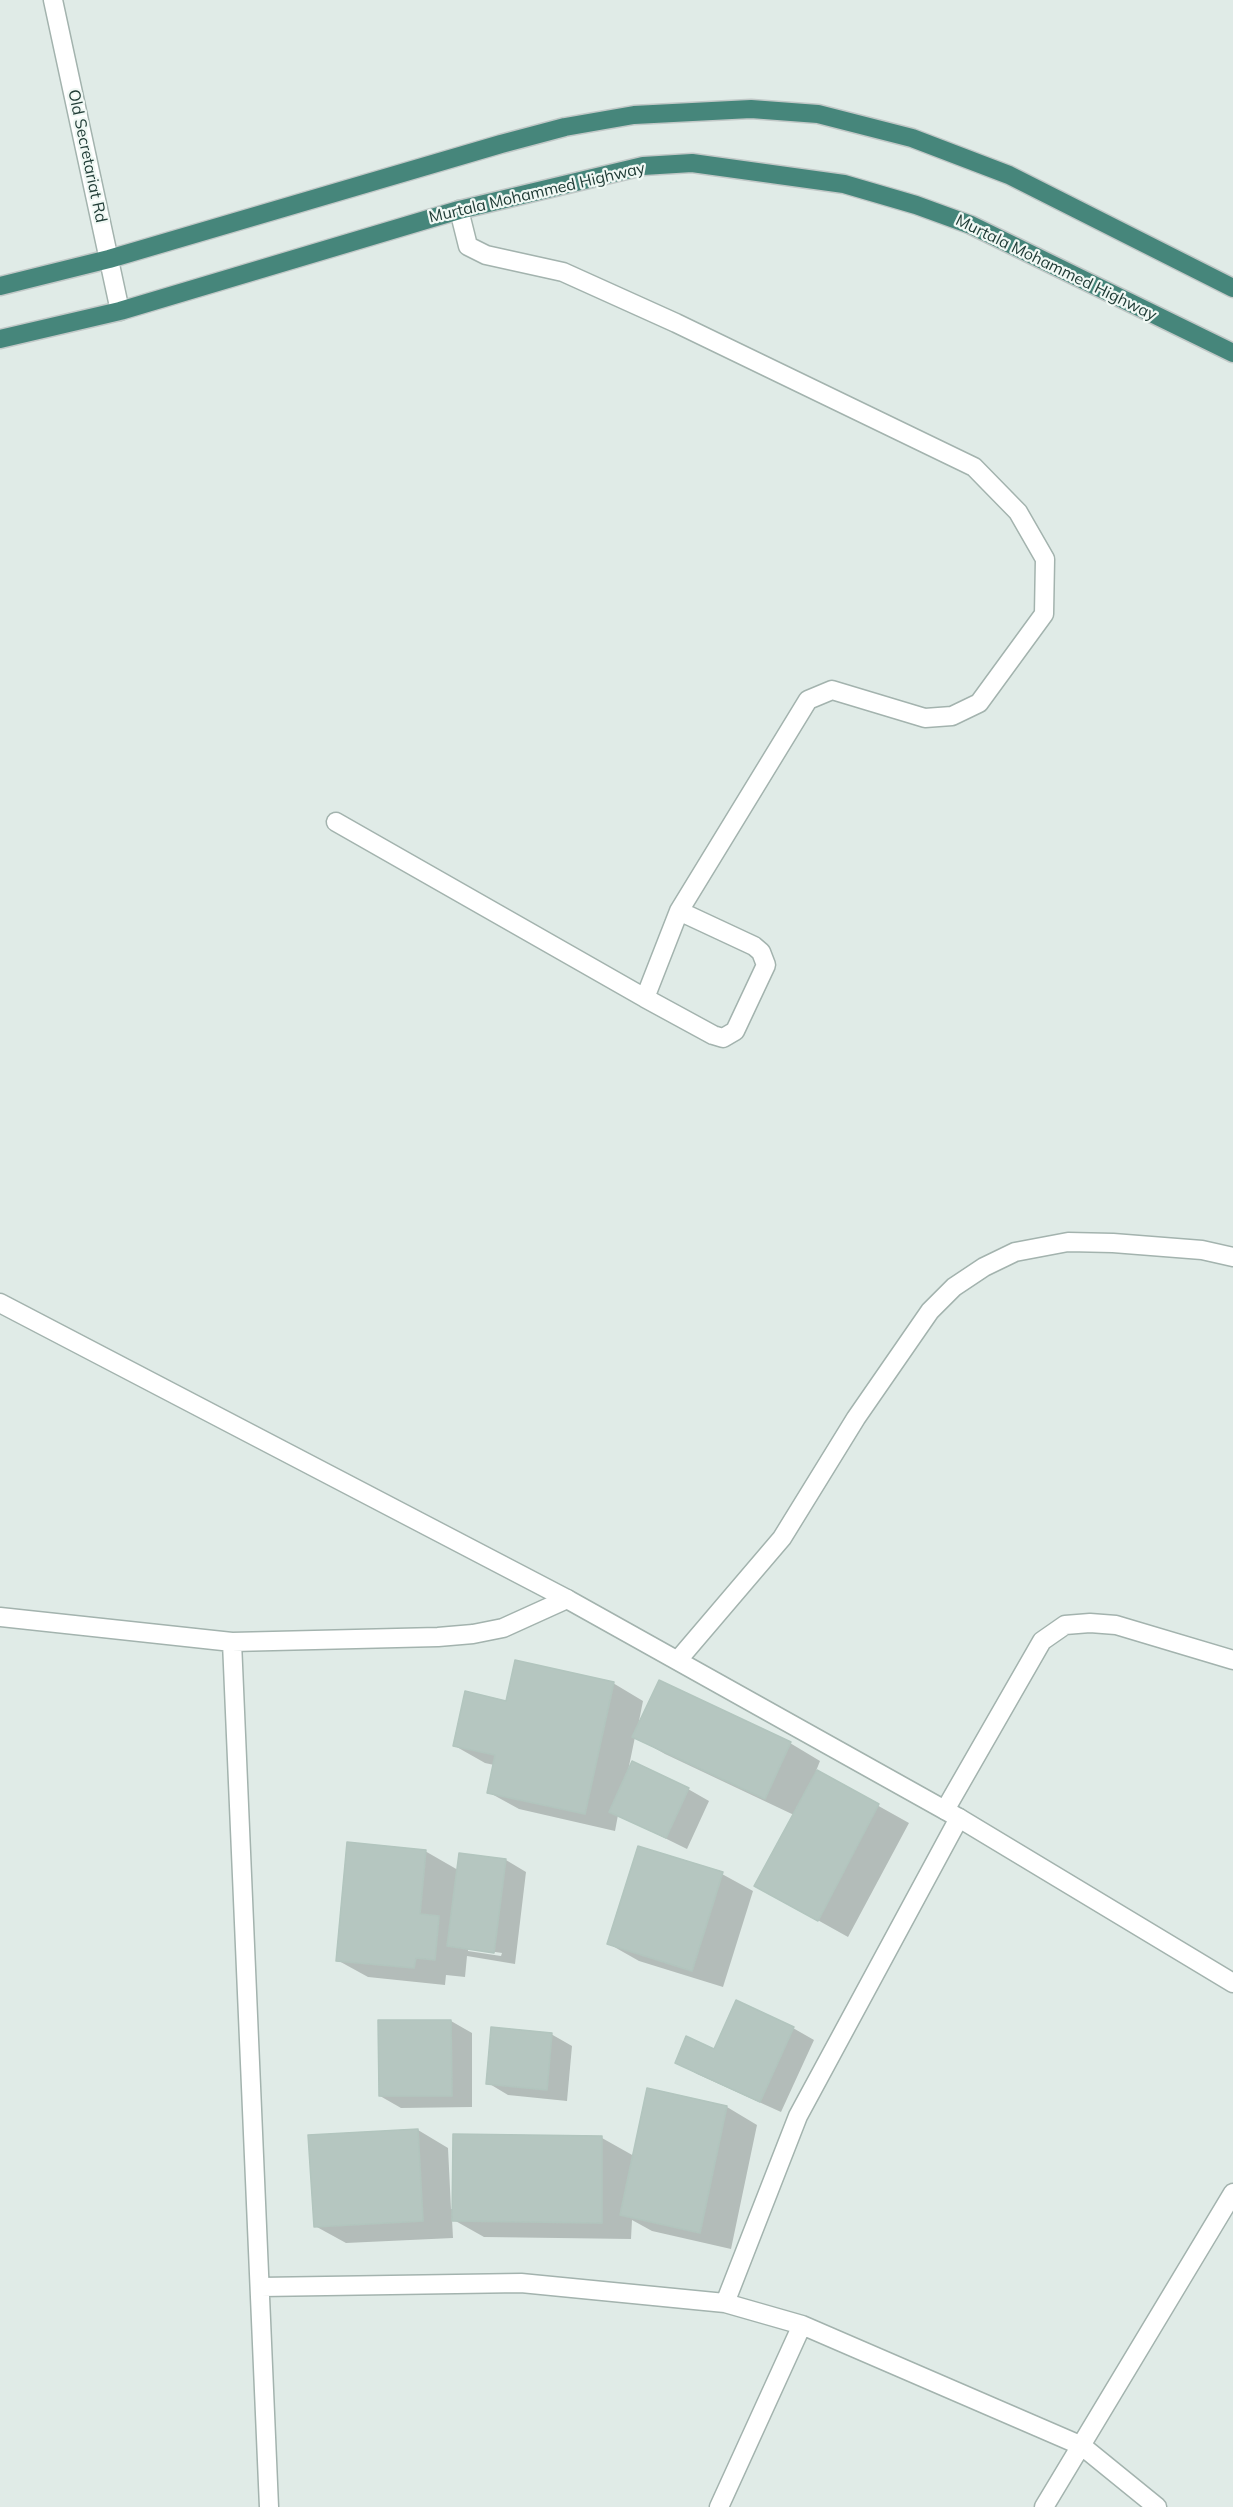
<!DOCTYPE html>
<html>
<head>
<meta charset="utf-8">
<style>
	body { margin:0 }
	canvas { display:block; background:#e0ebe7 }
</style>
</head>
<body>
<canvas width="1233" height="2507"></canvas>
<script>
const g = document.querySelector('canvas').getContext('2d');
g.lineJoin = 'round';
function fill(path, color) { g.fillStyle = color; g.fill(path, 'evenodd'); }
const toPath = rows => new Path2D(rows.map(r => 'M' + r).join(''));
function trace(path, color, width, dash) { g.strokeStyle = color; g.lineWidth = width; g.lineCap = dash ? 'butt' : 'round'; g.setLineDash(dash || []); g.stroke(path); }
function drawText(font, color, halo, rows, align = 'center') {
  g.font = font + ' Mulish,sans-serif'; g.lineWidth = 4.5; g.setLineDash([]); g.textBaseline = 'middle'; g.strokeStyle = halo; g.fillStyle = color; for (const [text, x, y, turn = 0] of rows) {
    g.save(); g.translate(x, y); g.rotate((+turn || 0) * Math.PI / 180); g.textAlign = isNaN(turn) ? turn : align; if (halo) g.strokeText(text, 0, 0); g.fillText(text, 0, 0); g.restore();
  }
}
fill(toPath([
	[613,1683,643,1701,638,1726,790,1743,820,1761,816,1771,909,1823,848,1937,787,1903,794,1815,665,1754,635,1737,628,1771,688,1789,709,1801,687,1849,618,1815,615,1831,519,1809,488,1792,494,1765,485,1763,455,1746,507,1702],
	[425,1851,458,1870,506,1860,526,1872,515,1964,467,1956,465,1977,446,1975,445,1985,368,1977,337,1960],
	[468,1948,502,1953,501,1956,468,1951],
	[722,1874,753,1891,723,1987,639,1961,609,1944],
	[451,2021,472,2033,472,2107,401,2108,380,2096],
	[793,2028,814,2040,781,2112,697,2074,677,2062],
	[551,2034,572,2046,567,2101,508,2095,488,2083],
	[727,2107,757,2125,731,2249,652,2231,632,2220,631,2239,484,2237,452,2219,453,2238,346,2243,315,2226,418,2130,448,2148,451,2209,454,2209,602,2138,634,2156]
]), '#0003');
const building = toPath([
	[515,1660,614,1682,585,1814,487,1793,495,1755,453,1746,465,1691,506,1701,515,1660],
	[659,1680,791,1742,765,1799,632,1737,659,1680],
	[632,1761,689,1788,666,1838,609,1812,632,1761],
	[817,1770,879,1804,818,1921,754,1886,817,1770],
	[347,1842,426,1850,420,1914,439,1916,435,1960,416,1958,414,1968,336,1961,347,1842],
	[638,1846,723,1872,692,1971,607,1944,638,1846],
	[459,1853,506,1859,494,1953,447,1946,459,1853],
	[736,2000,794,2027,760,2102,675,2063,686,2036,714,2049,736,2000],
	[378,2020,451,2020,452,2096,379,2096,378,2020],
	[491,2027,552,2033,547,2090,486,2084,491,2027],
	[647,2088,727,2106,700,2233,620,2215,647,2088],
	[418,2129,423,2221,314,2227,308,2135,418,2129],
	[453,2134,602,2136,602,2223,452,2221,453,2134]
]);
fill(building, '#b5c6c0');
trace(building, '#b2c5be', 1.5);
const service = toPath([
	[459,210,468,246,486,255,563,272,676,323,974,467,1018,512,1045,559,1044,614,979,703,952,716,925,718,832,690,808,700,679,911,645,998,713,1035,723,1038,735,1031,766,965,761,952,754,946,679,911],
	[336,822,645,998]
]);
const minor = toPath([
	[53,0,120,311],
	[0,1617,232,1642,438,1637,473,1634,503,1628,567,1599],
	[232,1642,269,2507],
	[678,1660,782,1538,856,1418,930,1311,954,1287,984,1267,1015,1252,1068,1242,1113,1243,1202,1250,1233,1257],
	[945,1810,1042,1641,1065,1625,1090,1623,1116,1625,1233,1660],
	[261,2287,521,2283,725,2303,802,2325,1082,2446,1157,2507],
	[725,2303,798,2116,959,1818],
	[719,2507,802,2325],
	[1044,2507,1233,2193]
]);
const tertiary = toPath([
	[0,1303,567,1599,959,1818,1233,1983]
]);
const trunk = toPath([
	[0,286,109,259,501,144,565,127,634,115,751,109,818,114,912,138,1009,175,1233,288],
	[0,339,120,311,459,210,643,166,692,163,844,184,916,205,971,225,1233,353]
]);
trace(service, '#a3b3ae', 21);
trace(minor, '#a3b3ae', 21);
trace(tertiary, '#a3b3ae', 21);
trace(trunk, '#c1c8c7', 21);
trace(service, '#fff', 18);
trace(minor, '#fff', 18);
trace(tertiary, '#fff', 18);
trace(trunk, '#46867b', 18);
drawText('16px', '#203c36', '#f0f8f4', [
	["Old Secretariat Rd",87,156,78],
	["Murtala Mohammed Highway",537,193,-13],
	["Murtala Mohammed Highway",1056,268,26]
]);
</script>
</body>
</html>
